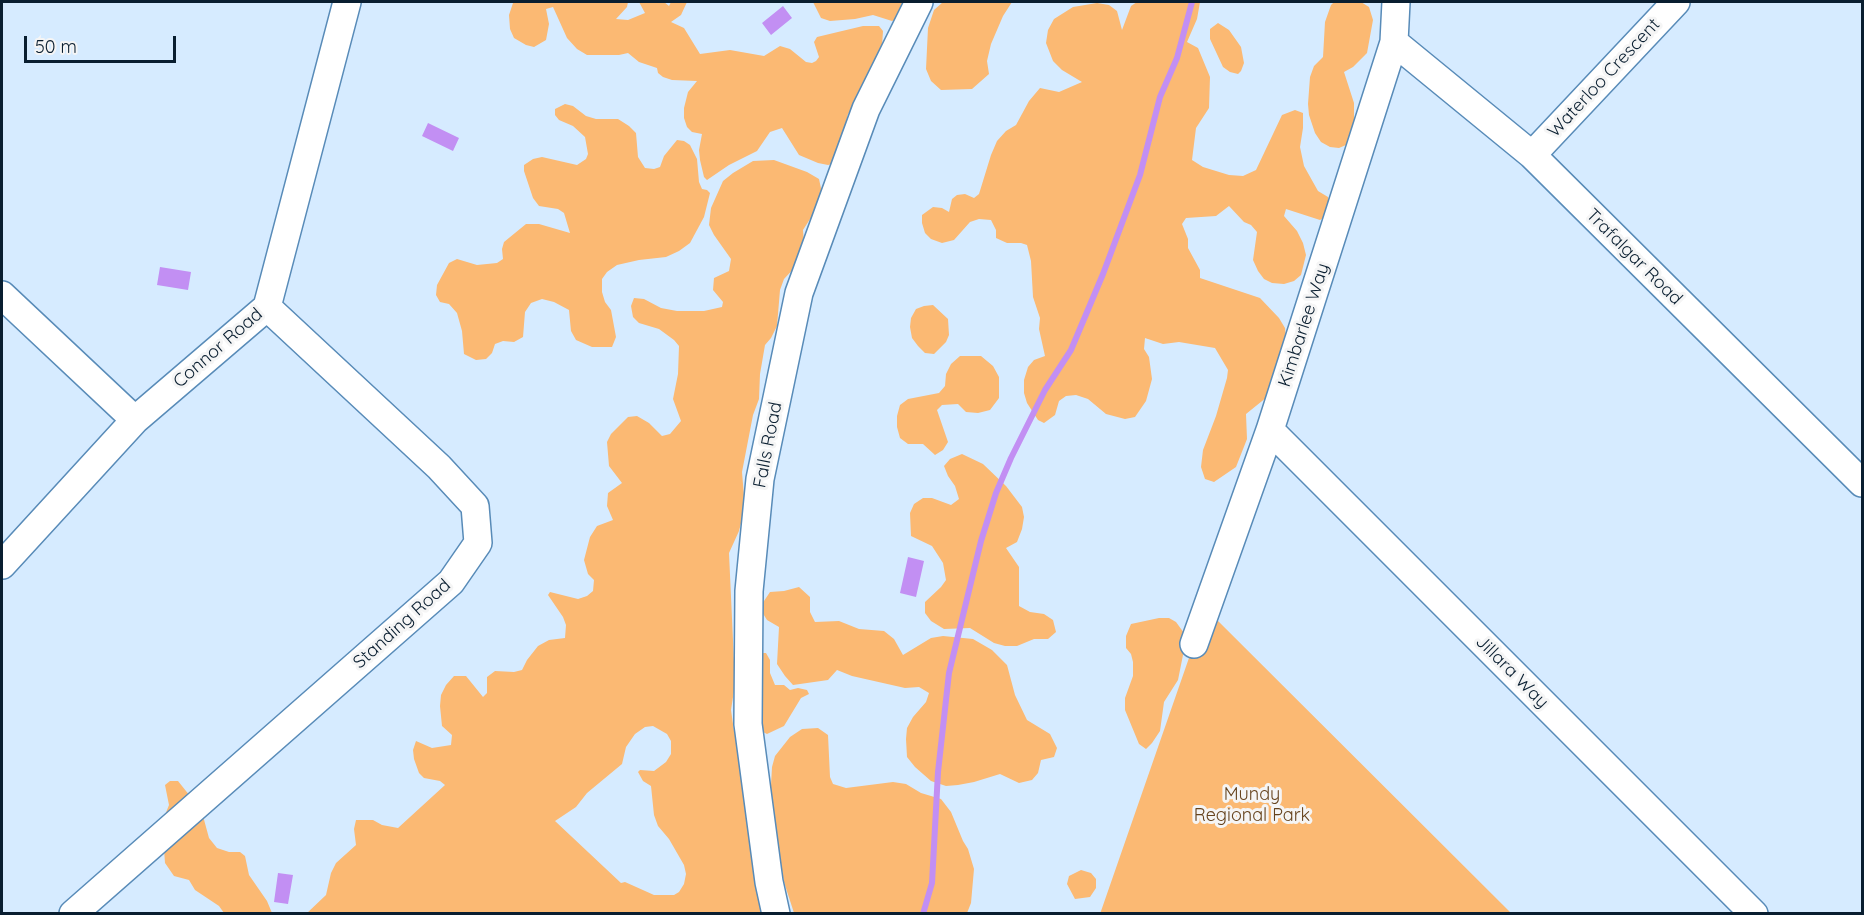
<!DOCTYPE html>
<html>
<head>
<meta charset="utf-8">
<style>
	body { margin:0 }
	#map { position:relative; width:1864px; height:915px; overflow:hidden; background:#d6ebff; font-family:Quicksand,sans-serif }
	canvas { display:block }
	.frame { position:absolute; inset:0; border:3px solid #091e30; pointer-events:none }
	.scale { position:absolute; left:24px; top:36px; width:152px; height:27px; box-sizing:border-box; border:3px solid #091e30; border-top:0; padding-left:8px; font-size:18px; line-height:21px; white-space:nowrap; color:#091e30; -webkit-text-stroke:4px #f5f5f5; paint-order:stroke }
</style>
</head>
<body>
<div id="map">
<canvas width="1864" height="915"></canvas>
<div class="frame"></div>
<div class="scale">50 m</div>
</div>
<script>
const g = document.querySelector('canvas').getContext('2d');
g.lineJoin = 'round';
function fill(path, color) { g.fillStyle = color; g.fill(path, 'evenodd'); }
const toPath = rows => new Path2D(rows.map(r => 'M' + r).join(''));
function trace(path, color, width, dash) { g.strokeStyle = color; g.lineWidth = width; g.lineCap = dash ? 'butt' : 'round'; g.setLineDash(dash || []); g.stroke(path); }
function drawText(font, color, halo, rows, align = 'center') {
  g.font = font + ' Quicksand,sans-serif'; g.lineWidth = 6; g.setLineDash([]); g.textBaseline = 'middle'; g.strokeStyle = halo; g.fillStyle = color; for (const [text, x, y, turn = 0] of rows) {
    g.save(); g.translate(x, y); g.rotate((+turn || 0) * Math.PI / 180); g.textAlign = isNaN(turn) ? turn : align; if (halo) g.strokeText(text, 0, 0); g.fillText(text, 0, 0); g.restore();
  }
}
fill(toPath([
	[508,2,628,2,627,7,616,19,628,20,645,13,639,2,664,2,669,6,671,2,687,2,681,15,671,22,684,28,700,54,730,50,764,56,780,46,790,49,806,62,812,63,816,61,819,57,814,42,817,37,863,26,879,26,883,31,882,46,853,108,848,114,835,163,828,165,818,163,799,155,782,128,770,132,757,151,729,165,707,180,704,177,700,160,699,150,702,134,692,132,687,127,684,118,684,108,688,92,697,81,672,80,663,77,658,73,657,68,639,62,628,53,619,55,587,55,577,49,567,38,553,7,546,9,549,24,546,40,534,47,526,45,514,38,510,29,509,15,513,3],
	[813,2,910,2,900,18,892,21,873,15,855,19,830,21,821,18],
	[943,2,1012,2,1003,16,991,44,987,61,989,74,972,89,941,90,931,81,926,69,928,28,934,10],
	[1137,2,1200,2,1197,19,1187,42,1198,48,1210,77,1209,108,1196,128,1192,160,1203,167,1229,175,1243,176,1256,170,1282,115,1295,110,1303,113,1303,128,1300,147,1304,166,1318,191,1328,197,1330,208,1327,216,1320,220,1286,209,1284,216,1297,231,1303,243,1306,255,1301,275,1294,281,1284,284,1272,283,1264,279,1258,271,1253,260,1257,232,1251,225,1244,222,1229,206,1216,216,1186,218,1182,224,1188,239,1188,248,1200,270,1200,278,1260,298,1279,318,1285,328,1286,338,1272,393,1246,414,1247,439,1236,467,1214,482,1205,479,1201,467,1203,450,1216,416,1227,378,1228,370,1215,348,1179,342,1163,344,1145,338,1144,349,1149,357,1152,379,1146,401,1135,417,1125,419,1106,414,1088,399,1076,395,1066,396,1059,401,1055,415,1044,423,1038,420,1027,403,1024,393,1024,380,1028,367,1034,360,1045,356,1039,329,1040,318,1033,297,1031,261,1027,245,1021,243,1007,243,996,238,996,230,991,220,979,219,970,222,954,240,942,243,931,239,925,233,922,223,922,215,933,207,942,208,949,212,952,199,957,195,965,194,974,198,979,194,991,155,997,141,1006,131,1016,125,1029,101,1040,88,1059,92,1082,82,1062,70,1053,61,1046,43,1048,30,1054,19,1073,7,1097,3,1109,5,1117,11,1122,30,1131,6],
	[1334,2,1361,2,1369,7,1373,20,1367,53,1353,67,1344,72,1354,103,1354,128,1351,138,1346,145,1339,148,1330,147,1321,142,1315,133,1309,115,1308,104,1310,77,1314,66,1323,57,1325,22,1331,5],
	[1218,23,1229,30,1241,47,1244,63,1241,71,1238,74,1230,72,1223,67,1210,39,1210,29],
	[565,104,573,106,586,116,596,119,618,119,629,126,636,133,638,157,645,168,654,169,660,167,664,156,677,140,684,141,690,145,697,159,699,182,702,189,707,190,710,193,704,217,690,243,679,251,666,257,639,260,617,265,607,272,602,279,602,292,605,302,611,310,616,337,612,347,592,347,576,340,571,331,569,310,554,302,542,299,531,303,525,312,523,337,514,342,503,341,495,344,492,353,486,359,476,360,464,354,462,331,457,313,449,304,440,302,436,295,437,285,449,263,457,259,477,265,497,263,503,259,502,249,504,242,526,224,539,224,570,233,564,213,558,209,539,206,533,198,524,171,524,165,533,159,542,157,577,165,586,159,588,154,585,137,573,126,559,120,555,115,555,109],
	[774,160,807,172,819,179,822,193,819,205,803,230,804,243,799,263,784,279,780,290,777,326,771,338,765,345,760,374,759,399,753,415,742,472,744,496,742,519,739,531,729,553,735,684,731,710,734,731,738,739,742,785,747,803,747,821,755,842,753,865,765,913,306,914,326,895,331,873,336,863,356,845,354,829,356,820,373,820,382,825,398,828,445,785,440,781,424,778,419,773,414,759,413,750,416,741,432,748,451,745,452,735,442,726,440,706,441,695,446,685,454,676,466,676,483,697,487,693,487,677,495,671,514,672,522,670,527,660,538,646,549,640,565,638,566,625,563,617,548,595,550,592,578,599,587,596,593,591,594,580,588,574,584,560,590,537,597,526,613,520,607,506,608,493,622,483,609,466,607,442,611,434,628,417,637,416,649,423,662,436,670,434,681,421,673,399,678,374,679,346,674,340,659,329,639,323,633,317,631,306,634,298,644,299,661,308,677,311,704,311,722,307,723,302,713,290,714,278,729,271,731,259,714,235,709,225,711,208,723,181,733,173,753,161],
	[653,726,667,734,671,741,671,754,666,762,654,771,640,770,638,772,643,781,651,786,654,815,658,826,669,839,684,865,686,874,684,884,679,892,674,895,654,895,625,882,621,883,555,821,576,807,587,793,622,764,626,747,635,734,645,727],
	[933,305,948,319,949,335,946,342,934,354,925,353,918,346,912,338,910,327,911,318,916,309,924,306],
	[960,356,981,356,993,366,999,377,999,398,990,410,978,413,966,412,958,404,942,405,937,410,948,442,943,450,935,455,923,444,908,444,900,438,897,427,897,416,900,405,908,399,939,393,945,386,946,374,951,364],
	[962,454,983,464,1006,486,1022,507,1024,517,1022,529,1017,542,1006,548,1019,567,1019,606,1030,612,1044,614,1053,620,1056,632,1048,639,1034,639,1017,646,1005,646,994,643,970,628,944,629,931,621,925,613,925,602,941,587,946,580,943,563,932,546,911,536,910,513,914,504,923,498,932,498,951,505,959,499,955,486,948,476,944,466,950,459],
	[799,587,810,597,810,612,815,622,839,621,859,629,884,631,894,639,903,655,931,638,943,636,973,639,992,650,1007,665,1015,695,1027,720,1050,734,1057,748,1054,757,1041,760,1038,773,1032,780,1019,783,1000,774,974,782,958,785,946,786,931,781,915,767,907,757,906,739,907,728,913,717,926,702,929,693,919,687,905,688,852,676,837,670,828,680,793,685,785,676,777,664,779,627,767,620,762,612,762,604,770,592,784,591],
	[1206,609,1511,913,1100,914],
	[1159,618,1169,618,1176,622,1184,633,1185,645,1178,680,1164,702,1160,731,1152,743,1146,749,1139,744,1125,710,1125,698,1133,676,1133,662,1131,654,1126,648,1126,636,1131,624],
	[759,653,766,653,770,660,770,673,775,685,784,685,790,690,798,688,807,690,809,694,801,698,784,726,767,734,761,731],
	[818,728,828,735,830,777,833,784,846,788,893,782,906,784,921,793,941,799,951,812,963,841,968,849,974,869,971,903,967,913,794,913,784,882,770,803,772,767,775,756,790,737,802,729],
	[170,781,178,781,194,801,203,816,209,838,217,848,229,852,240,852,245,856,249,875,267,901,272,913,224,913,219,906,195,890,189,880,174,876,165,863,164,849,165,815,169,805,165,785],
	[1081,870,1091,873,1096,879,1096,888,1090,897,1075,899,1067,884,1069,876]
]), '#fbb973');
fill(toPath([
	[783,6,792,18,771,35,762,23],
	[428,123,459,138,453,151,422,136],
	[160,267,191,272,188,290,157,285],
	[908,557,924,561,916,597,900,593],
	[278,873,293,875,288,904,274,902]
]), '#c28ff3');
trace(toPath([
	[923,914,932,883,938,772,949,673,981,541,996,493,1011,458,1045,390,1071,350,1103,274,1140,175,1160,97,1177,58,1192,2]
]), '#c28ff3', 6);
const minor = toPath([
	[1394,42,1532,155,1862,483],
	[1532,155,1676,2],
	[2,295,135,420],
	[1270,430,1754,914],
	[2,565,135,420,267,307,347,2],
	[1194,644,1270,430,1394,42,1396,2],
	[73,914,451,582,478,543,475,506,439,467,267,307],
	[776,914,769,882,748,724,749,591,760,479,799,293,866,109,919,2]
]);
trace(minor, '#588bb8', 30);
trace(minor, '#fff', 27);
drawText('18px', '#091e30', '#f5f5f5', [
	["Waterloo Crescent",1604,78,-47],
	["Trafalgar Road",1634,257,45],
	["Kimbarlee Way",1304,325,-72],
	["Connor Road",218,348,-41],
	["Falls Road",768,445,-79],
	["Standing Road",402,624,-42],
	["Jillara Way",1512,672,45]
]);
drawText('18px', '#66431d', '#f5f5f5', [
	["Mundy",1252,795],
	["Regional Park",1252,816]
]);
</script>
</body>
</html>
